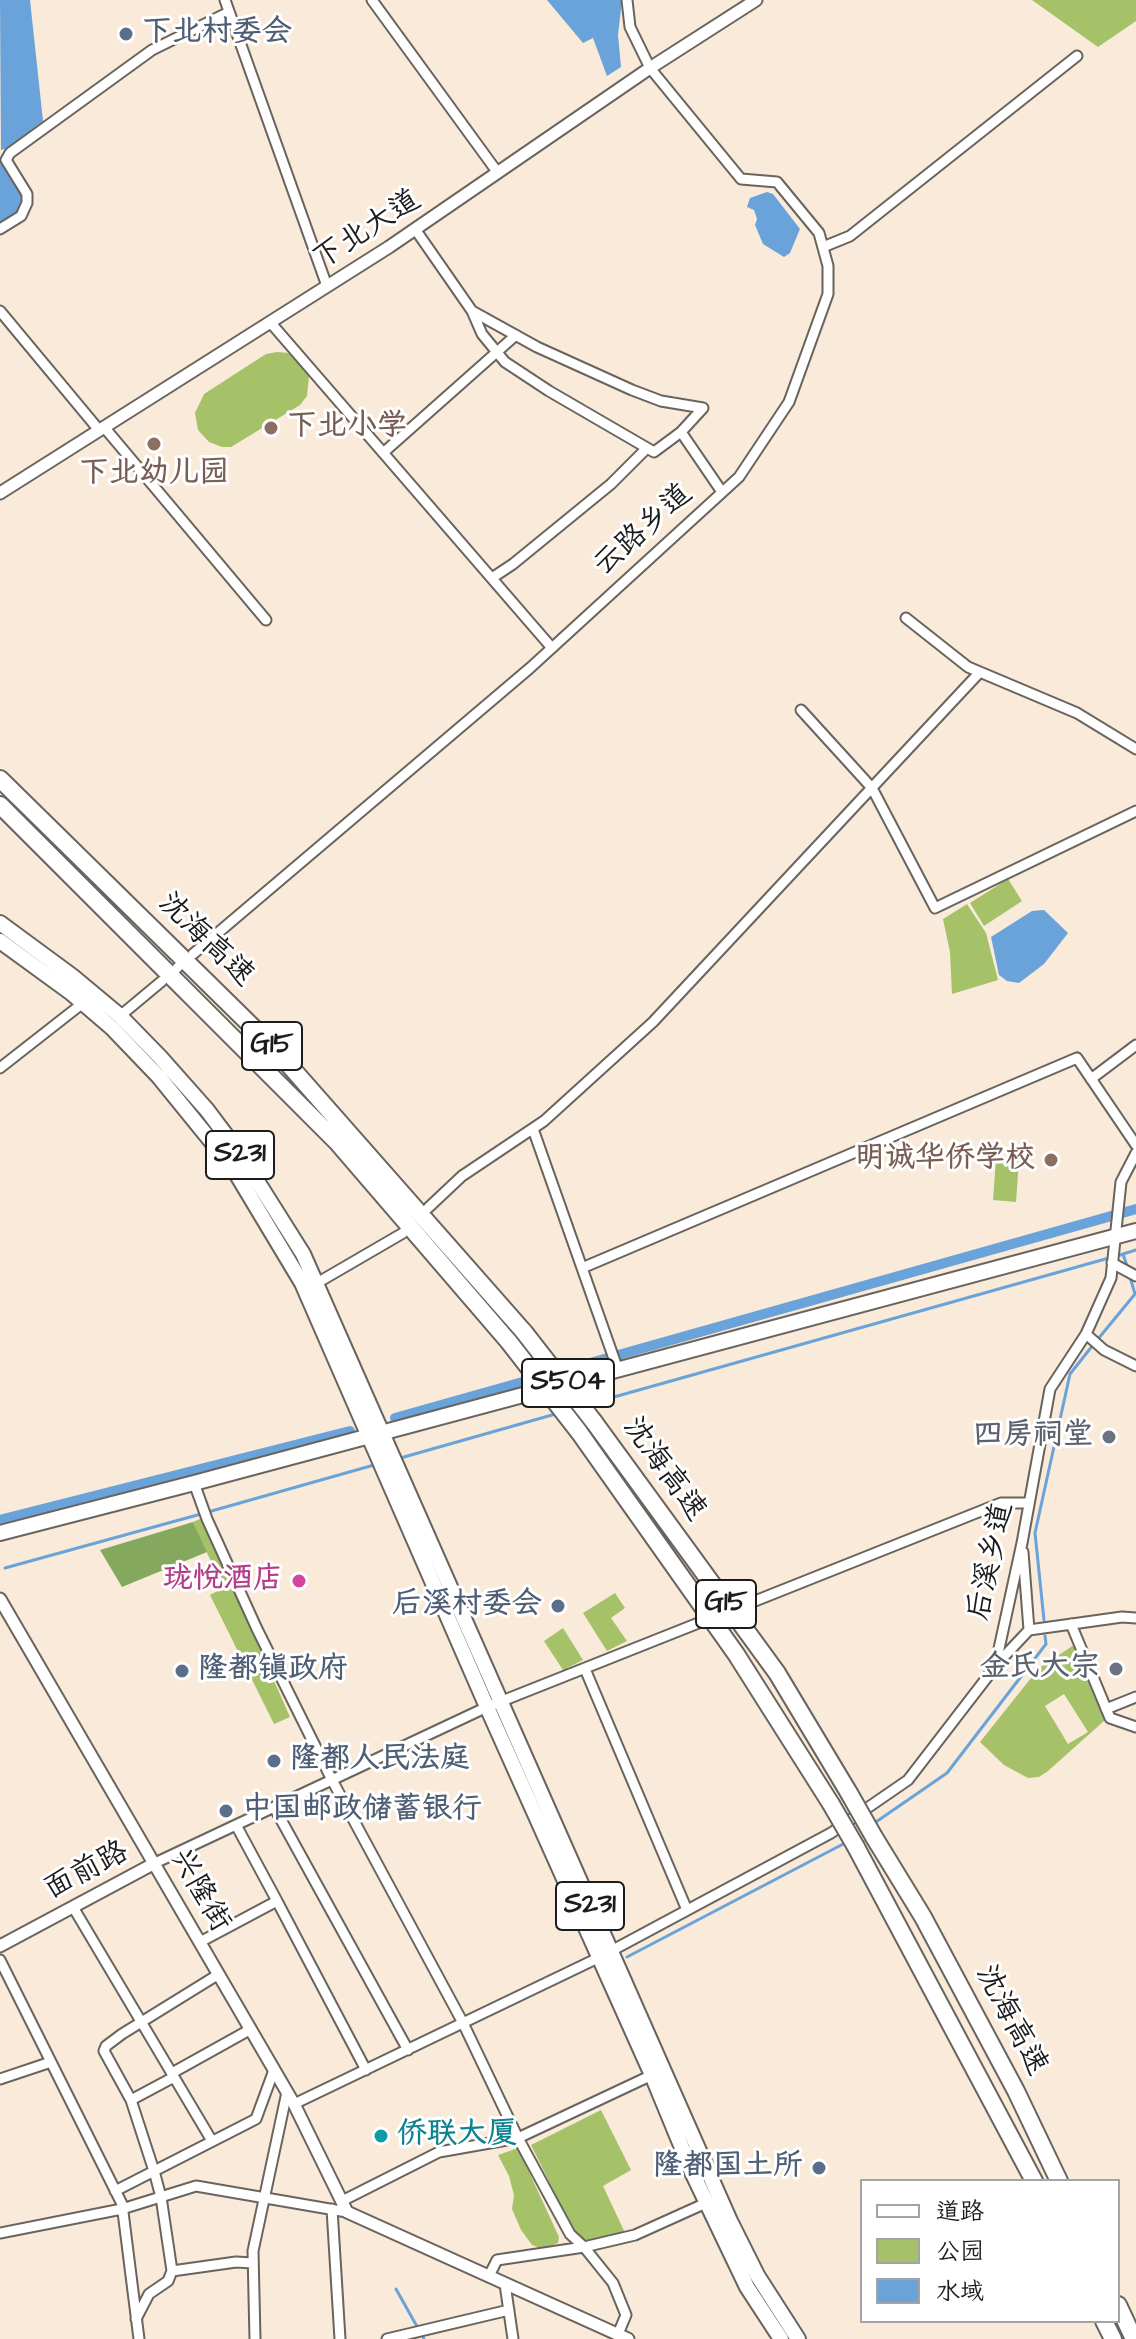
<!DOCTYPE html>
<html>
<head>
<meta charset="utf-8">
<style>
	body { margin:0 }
	#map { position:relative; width:1136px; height:2339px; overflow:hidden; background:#f9ead9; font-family:"Architects Daughter","LXGW WenKai TC",sans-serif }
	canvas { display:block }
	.legend { position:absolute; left:860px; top:2179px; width:260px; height:144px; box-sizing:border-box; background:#fff; border:2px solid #a4a4a4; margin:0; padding:10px 14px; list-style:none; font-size:24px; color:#1c1c1c }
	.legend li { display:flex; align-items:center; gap:16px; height:40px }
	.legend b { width:40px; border:2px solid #a4a4a4 }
</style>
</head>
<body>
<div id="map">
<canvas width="1136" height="2339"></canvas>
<ul class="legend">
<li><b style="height:10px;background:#fff"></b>道路</li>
<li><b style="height:22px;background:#a6c269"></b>公园</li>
<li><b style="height:22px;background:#69a3d9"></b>水域</li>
</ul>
</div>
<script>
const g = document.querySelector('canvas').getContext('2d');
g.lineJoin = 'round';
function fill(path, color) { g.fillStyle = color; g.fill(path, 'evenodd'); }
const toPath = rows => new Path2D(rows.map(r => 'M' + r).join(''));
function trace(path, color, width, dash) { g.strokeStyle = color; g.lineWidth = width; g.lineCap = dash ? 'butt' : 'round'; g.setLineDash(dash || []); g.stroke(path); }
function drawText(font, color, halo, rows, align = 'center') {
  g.font = font + ' "Architects Daughter","LXGW WenKai TC",sans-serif'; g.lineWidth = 6; g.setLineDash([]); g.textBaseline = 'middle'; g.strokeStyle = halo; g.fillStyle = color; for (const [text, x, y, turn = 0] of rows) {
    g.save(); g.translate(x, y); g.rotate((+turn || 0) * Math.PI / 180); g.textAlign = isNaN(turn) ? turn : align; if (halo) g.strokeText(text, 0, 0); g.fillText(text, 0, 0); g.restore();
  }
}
fill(toPath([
	[1032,0,1136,0,1136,21,1098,47],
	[277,352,288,353,297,359,309,376,307,396,300,405,231,447,222,447,209,442,198,430,195,413,204,394,266,354],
	[1008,879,1022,901,984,926,970,903],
	[967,904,986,933,998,980,952,994,950,952,943,919],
	[996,1158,1019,1160,1016,1202,993,1200],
	[202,1518,290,1717,274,1724,210,1595,223,1588,193,1522],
	[615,1593,625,1608,611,1618,627,1641,607,1651,583,1613],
	[563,1628,583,1660,563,1670,544,1641],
	[1074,1645,1105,1713,1104,1721,1048,1771,1039,1777,1028,1778,1004,1765,980,1742,1039,1668],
	[1064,1694,1088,1732,1068,1744,1045,1706],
	[601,2110,631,2170,603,2186,627,2237,583,2241,577,2238,531,2145],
	[518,2148,559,2237,558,2243,543,2249,532,2245,521,2230,512,2209,514,2195,509,2176,498,2155]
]), '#a6c269');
fill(toPath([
	[193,1522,207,1552,122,1587,100,1550]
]), '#84a85d');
fill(toPath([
	[0,0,30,0,43,121,8,148,1,150],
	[547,0,622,0,618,35,621,67,607,76,593,38,583,43],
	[0,163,7,169,19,188,23,204,21,209,0,222],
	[767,192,773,194,800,229,790,253,784,257,763,244,755,225,757,219,754,210,747,207,750,198],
	[1044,910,1068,933,1044,964,1019,983,1007,981,999,975,991,937,1032,911]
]), '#69a3d9');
trace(toPath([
	[1123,1254,1128,1269],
	[1117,1256,1136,1250],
	[1098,1339,1135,1294,1130,1277],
	[589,1404,1109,1258],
	[397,1459,559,1413],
	[208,1512,374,1465],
	[5,1568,201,1514],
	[1044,1620,1035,1533,1070,1374,1093,1345],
	[873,1824,947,1773,1046,1644,1045,1636],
	[627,1957,847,1842],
	[396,2289,424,2339]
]), '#69a3d9', 3);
trace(toPath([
	[395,1418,1136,1209],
	[0,1520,350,1431]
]), '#69a3d9', 10);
const minor = toPath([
	[225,0,327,286],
	[372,0,498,173],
	[0,229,21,216,27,203,27,194,6,160,10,153,152,50,229,12],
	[415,229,472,311,537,347,632,390,661,401,703,408,681,432,722,492],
	[823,247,850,236,1077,56],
	[0,311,99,430],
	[472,311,482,334,505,362,549,391,654,452,681,432],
	[270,322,552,648],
	[104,427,266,620],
	[383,453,516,335],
	[492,578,513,564,611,484,647,448],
	[906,618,968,667,1077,713,1136,749],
	[801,710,872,788,935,908,1136,811],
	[193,954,530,668,739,477,789,402,828,294,828,266,819,233,777,182,741,179,650,68,630,27,627,0],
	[177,968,178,967],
	[120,1016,162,981],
	[0,1068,83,1003],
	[1091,1079,1136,1045],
	[533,1129,618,1370],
	[428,1208,462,1176,544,1121,653,1022,980,672],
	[1112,1263,1136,1276],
	[582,1268,1077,1058,1136,1145],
	[317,1283,403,1233],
	[1086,1334,1104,1350,1136,1366],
	[194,1483,207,1519,257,1629,332,1780,463,2023,518,2138,570,2234,584,2247,613,2283,626,2315,618,2334],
	[740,1607,1001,1503,1029,1503],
	[720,1615,721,1614],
	[1071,1624,1110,1718,1136,1727],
	[1029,1630,1122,1617,1136,1618],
	[997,1664,1029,1630,1023,1552],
	[585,1669,687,1910],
	[1106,1709,1136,1697],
	[274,1807,408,2050],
	[155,1863,487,1707,701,1622],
	[277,1901,366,2070],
	[73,1907,212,2141],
	[200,1942,277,1901,236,1825],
	[0,1960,122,2204,139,2339],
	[172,2073,251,2029],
	[0,2079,51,2062],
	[131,2100,174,2077],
	[294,2104,598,1958,831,1833,908,1780,995,1667,1022,1543,1050,1389,1086,1334,1111,1278,1121,1182,1136,1153],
	[115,2191,256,2119,274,2070],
	[342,2201,439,2152,518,2138,652,2075],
	[332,2209,340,2339],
	[0,2233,122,2209,196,2186,347,2212],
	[172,2271,236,2262,253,2263],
	[489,2276,497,2260,584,2247,635,2235,706,2203],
	[505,2284,513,2339],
	[136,2319,149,2294,168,2281,172,2271,161,2197,154,2171,131,2100,104,2051,106,2046,122,2034,219,1974],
	[255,2339,253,2251,287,2092],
	[387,2339,509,2310]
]);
const tertiary = toPath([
	[0,493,389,247,650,68,756,0],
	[0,1599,294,2104,347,2212,628,2339],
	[0,1946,155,1863]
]);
const primary = toPath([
	[0,923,72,976,120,1016,160,1057,207,1110,240,1154,303,1254,730,2221,757,2275,798,2339],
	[0,941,70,992,112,1028,159,1077,233,1168,302,1283,487,1707,652,2075,692,2172,747,2287,781,2339],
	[0,1533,194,1483,1136,1231]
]);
const motorway = toPath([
	[0,779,274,1048,524,1332],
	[0,805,337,1142,509,1342],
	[594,1422,777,1673,849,1793],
	[579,1432,736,1654,831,1804],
	[874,1837,923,1917,1016,2091,1059,2181],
	[856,1847,1034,2181],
	[1118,2305,1134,2339],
	[1104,2321,1113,2339]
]);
trace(minor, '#69645e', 13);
trace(tertiary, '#69645e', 15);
trace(primary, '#69645e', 18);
trace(motorway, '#69645e', 20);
trace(minor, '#fff', 9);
trace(tertiary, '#fff', 11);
trace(primary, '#fff', 14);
trace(motorway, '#fff', 16);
const motorwayBridge = toPath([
	[524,1332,594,1422],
	[509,1342,579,1432],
	[849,1793,874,1837],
	[831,1804,856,1847]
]);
trace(motorwayBridge, '#69645e', 20, []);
trace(motorwayBridge, '#fff', 16);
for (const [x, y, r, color] of [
	[126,34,8,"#5c6f8a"],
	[271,428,8,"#8d6e63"],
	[154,444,8,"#8d6e63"],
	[1051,1160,8,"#8d6e63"],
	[1109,1437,8,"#6b7280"],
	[299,1581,8,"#d1479c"],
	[558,1606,8,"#5c6f8a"],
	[1116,1669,8,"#6b7280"],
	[182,1671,8,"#5c6f8a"],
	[274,1761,8,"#5c6f8a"],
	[226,1811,8,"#5c6f8a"],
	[381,2136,8,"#0f9aa8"],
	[819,2168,8,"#5c6f8a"]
]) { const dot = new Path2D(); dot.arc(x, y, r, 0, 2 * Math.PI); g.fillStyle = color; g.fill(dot); trace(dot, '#fff', 3); }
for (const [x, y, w] of [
	[272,1046,60],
	[240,1155,68],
	[568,1383,92],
	[726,1604,60],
	[590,1906,68]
]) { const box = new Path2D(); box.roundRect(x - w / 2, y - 24, w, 48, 6); g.fillStyle = '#fff'; g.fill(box); trace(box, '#1c1c1c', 2); }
drawText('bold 28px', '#1c1c1c', null, [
	["G15",272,1046],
	["S231",240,1155],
	["S504",568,1383],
	["G15",726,1604],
	["S231",590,1906]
]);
drawText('bold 30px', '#4e5e75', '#fff', [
	["下北村委会",142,34],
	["后溪村委会",542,1606,"right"],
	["隆都镇政府",198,1671],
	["隆都人民法庭",290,1761],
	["中国邮政储蓄银行",242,1811],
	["隆都国土所",803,2168,"right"]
], 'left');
drawText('30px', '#1c1c1c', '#fff', [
	["下北大道",368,231,-33],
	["云路乡道",644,531,-42],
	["沈海高速",205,941,44],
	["沈海高速",663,1470,54],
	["后溪乡道",992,1562,-78],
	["面前路",87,1872,-28],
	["兴隆街",199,1891,60],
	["沈海高速",1010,2021,62]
]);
drawText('bold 30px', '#785e54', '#fff', [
	["下北小学",287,428],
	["下北幼儿园",154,475,"center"],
	["明诚华侨学校",1035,1160,"right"]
], 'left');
drawText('bold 30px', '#5b616d', '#fff', [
	["四房祠堂",1093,1437],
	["金氏大宗",1100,1669]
], 'right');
drawText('bold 30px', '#b23c85', '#fff', [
	["珑悦酒店",283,1581]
], 'right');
drawText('bold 30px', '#0d838f', '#fff', [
	["侨联大厦",397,2136]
], 'left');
</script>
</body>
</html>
